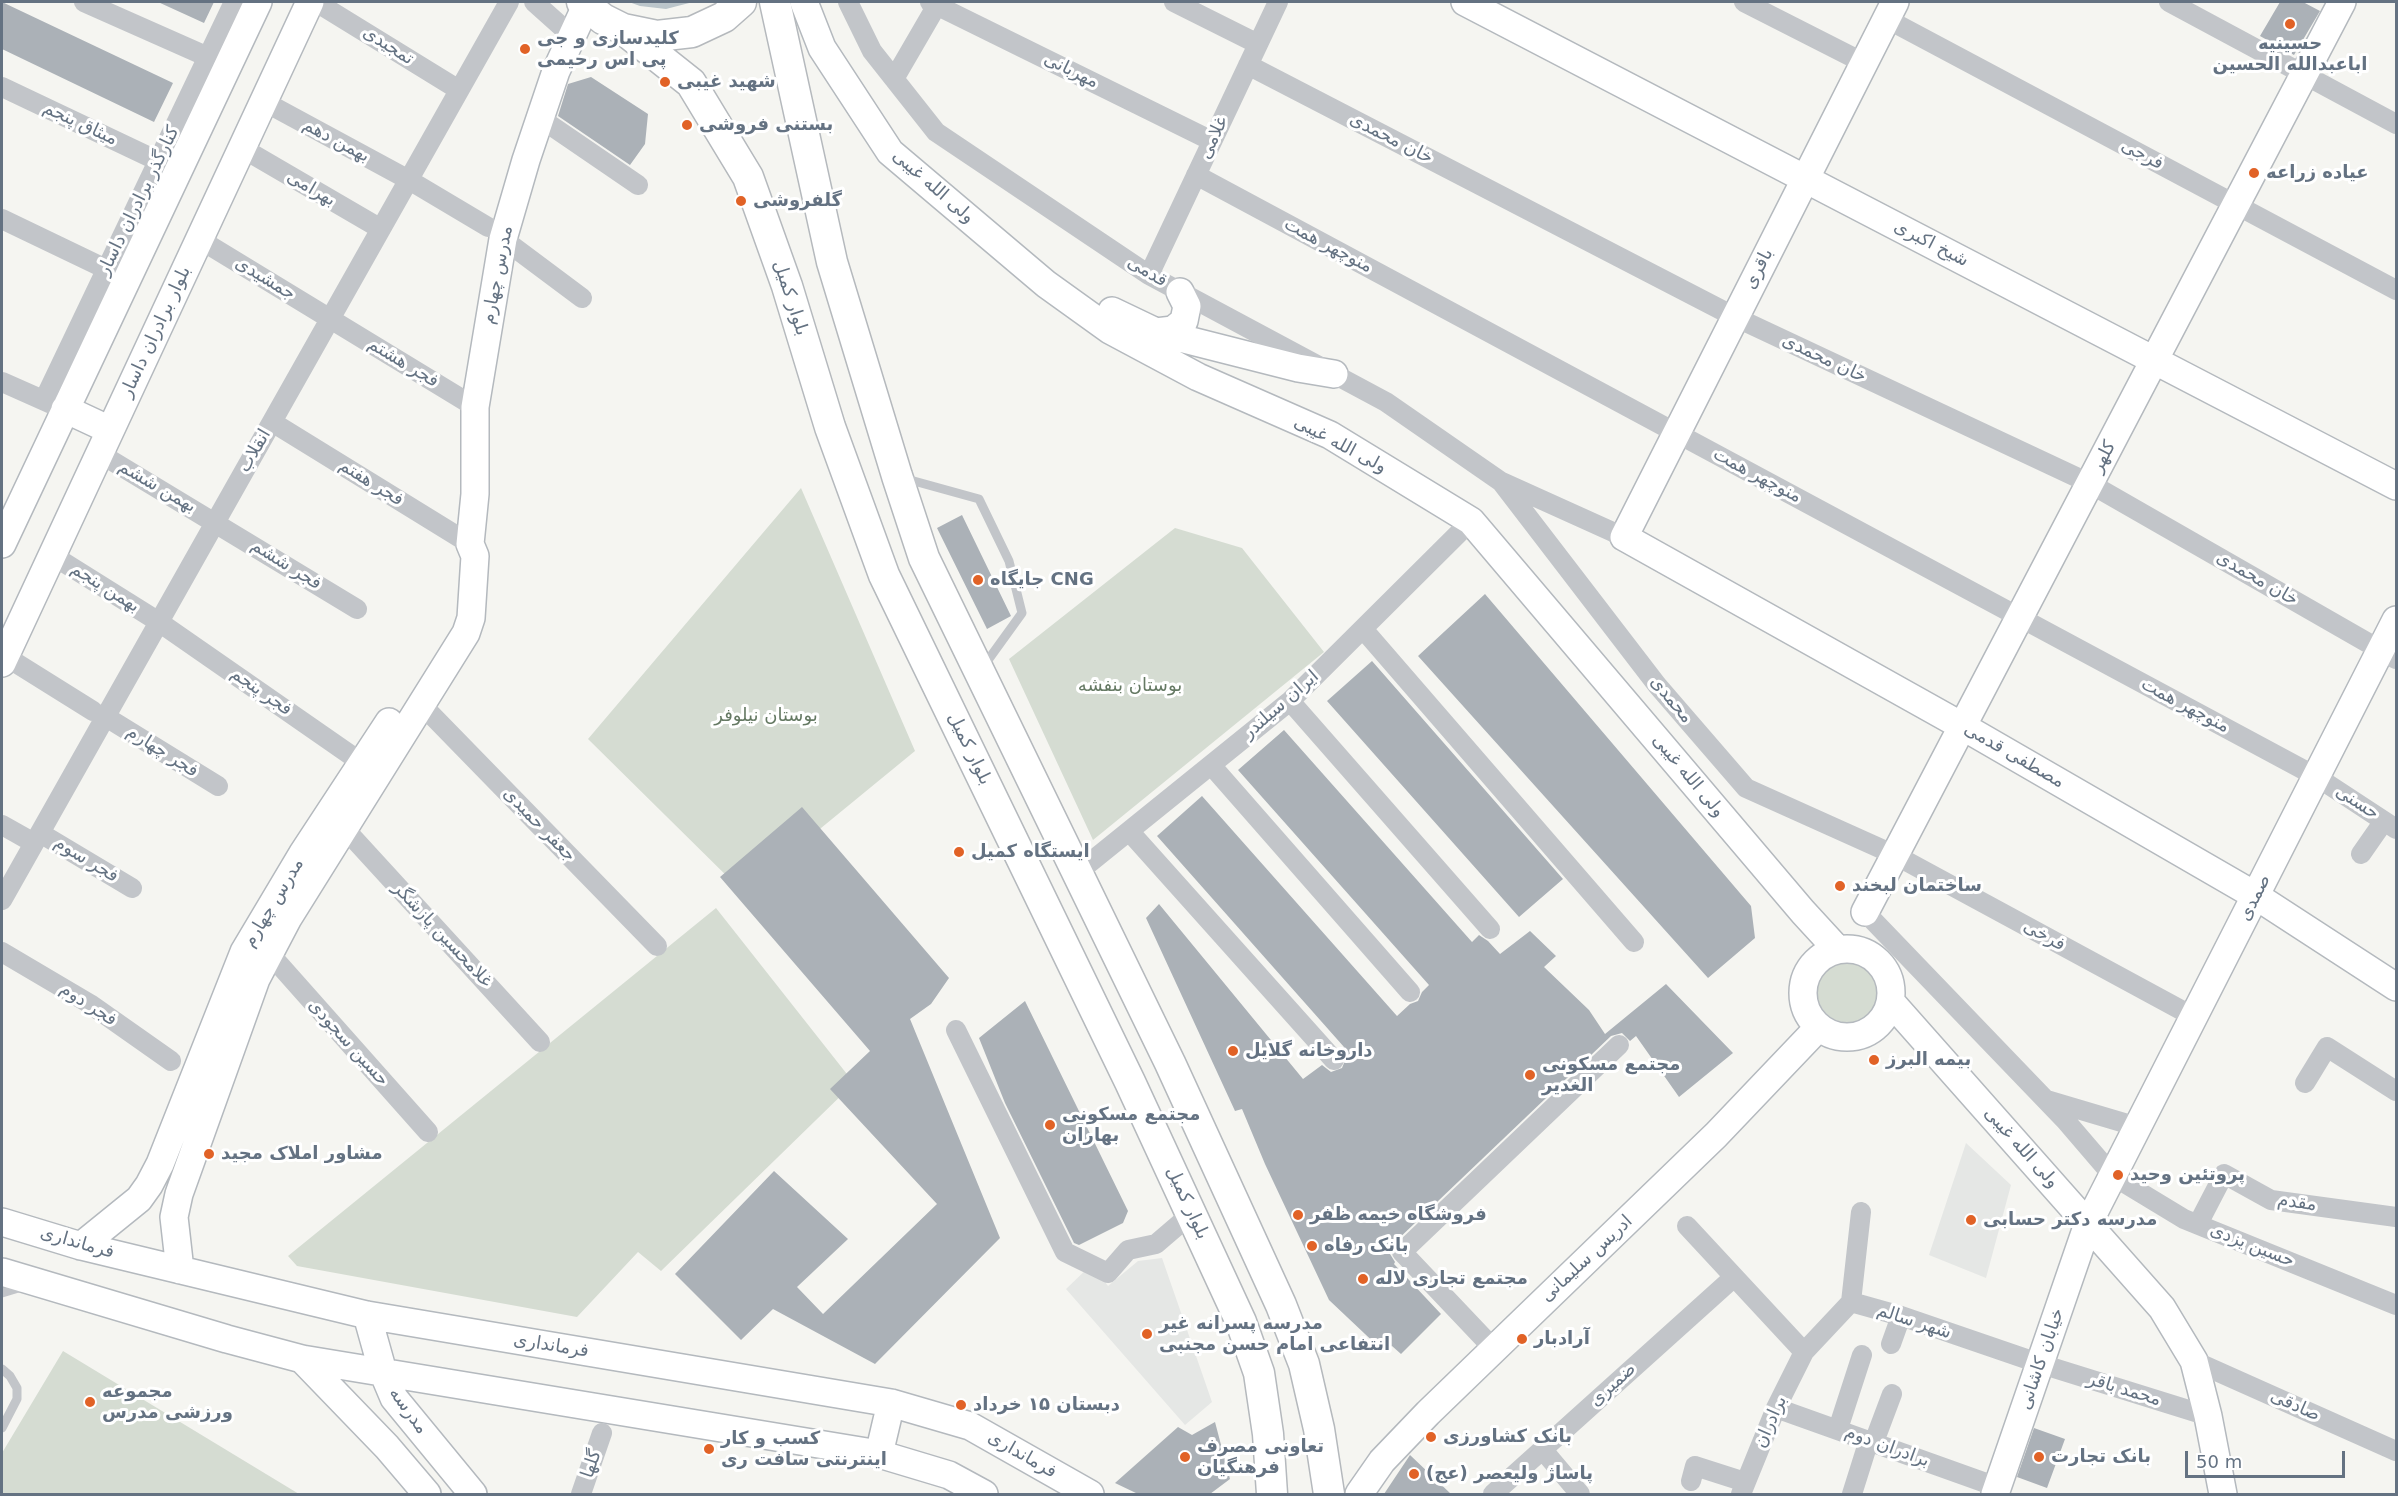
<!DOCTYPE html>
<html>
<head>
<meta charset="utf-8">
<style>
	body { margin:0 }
	#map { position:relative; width:2398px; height:1496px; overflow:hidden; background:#f5f5f1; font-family:"DejaVu Sans",sans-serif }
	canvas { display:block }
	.frame { position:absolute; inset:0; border:3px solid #647282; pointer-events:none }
	.scale { position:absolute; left:2185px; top:1451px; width:160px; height:27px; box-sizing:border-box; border:3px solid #647282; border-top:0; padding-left:8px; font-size:18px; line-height:21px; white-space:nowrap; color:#647282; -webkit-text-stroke:4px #fff; paint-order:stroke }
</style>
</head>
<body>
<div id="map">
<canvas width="2398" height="1496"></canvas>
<div class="frame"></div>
<div class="scale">50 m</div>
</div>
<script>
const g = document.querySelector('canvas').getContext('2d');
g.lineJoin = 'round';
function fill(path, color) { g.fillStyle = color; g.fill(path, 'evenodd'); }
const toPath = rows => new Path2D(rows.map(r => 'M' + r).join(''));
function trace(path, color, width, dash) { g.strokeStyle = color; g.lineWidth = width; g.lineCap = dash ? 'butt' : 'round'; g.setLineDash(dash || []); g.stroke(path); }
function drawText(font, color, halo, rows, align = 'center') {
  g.font = font + ' "DejaVu Sans","Noto Sans Arabic",sans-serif'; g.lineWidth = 6; g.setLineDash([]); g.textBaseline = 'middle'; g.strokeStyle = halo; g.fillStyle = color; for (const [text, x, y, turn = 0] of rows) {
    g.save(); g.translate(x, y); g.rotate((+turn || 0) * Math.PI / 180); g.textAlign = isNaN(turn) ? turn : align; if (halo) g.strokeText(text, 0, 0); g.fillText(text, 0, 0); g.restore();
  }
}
fill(toPath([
	[1966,1143,2011,1185,1986,1278,1929,1255],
	[1162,1258,1212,1402,1185,1425,1066,1289,1092,1264,1108,1286,1138,1261]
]), '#e5e7e5');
fill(toPath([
	[801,488,915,751,743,892,588,739],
	[1175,528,1242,548,1324,652,1093,840,1009,659],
	[716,908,854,1083,661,1271,638,1252,577,1317,297,1266,288,1256],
	'1817 991a32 32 0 1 1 64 0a32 32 0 1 1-64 0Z',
	[63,1351,299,1494,2,1494,2,1453]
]), '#d5dcd2');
fill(toPath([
	[629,2,693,2,666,9,640,6]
]), '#bbc5ca');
fill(toPath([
	[2,2,173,83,154,122,2,49],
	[158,2,214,2,204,23],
	[2280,2,2303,2,2320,11,2294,55,2260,36],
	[591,77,648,114,645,144,630,165,558,116,568,84],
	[962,515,1011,616,987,629,937,528],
	[1485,594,1751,906,1755,938,1708,978,1418,656],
	[1372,661,1563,879,1519,917,1327,701],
	[1284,730,1472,942,1479,935,1488,941,1500,954,1530,931,1556,956,1544,967,1589,1010,1605,1034,1666,984,1733,1053,1679,1097,1636,1036,1630,1041,1622,1033,1611,1036,1393,1244,1390,1254,1395,1262,1394,1264,1441,1314,1401,1354,1392,1346,1383,1351,1329,1300,1265,1164,1242,1109,1235,1111,1146,918,1159,904,1303,1079,1322,1065,1331,1072,1342,1068,1346,1058,1341,1050,1344,1047,1157,836,1202,796,1397,1016,1410,1004,1418,1001,1422,992,1429,985,1238,770],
	[802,807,949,978,931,1004,910,1019,1000,1238,875,1364,773,1309,741,1340,675,1274,774,1171,848,1239,797,1287,823,1314,937,1204,830,1089,870,1051,720,877],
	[1025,1001,1128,1211,1123,1223,1079,1245,1074,1243,1005,1103,979,1038],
	[1215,1422,1230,1479,1210,1494,1138,1494,1115,1483,1178,1427,1192,1435],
	[2034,1428,2065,1439,2047,1488,2017,1477],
	[1410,1455,1451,1494,1384,1494]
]), '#abb1b7');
const secondary = toPath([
	[804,2,822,48,890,152,1046,284,1110,330,1198,377,1330,435,1471,521,1803,912,1837,949],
	[1465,2,2396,486],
	[1895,2,1624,537,1962,726,2256,896,2396,987],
	[1112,311,1156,332,1298,368,1334,374],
	[1156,332,1173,330,1184,321,1187,306,1180,292],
	[65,409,110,430],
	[2,544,258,2],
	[2,663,310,2],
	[1865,912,2342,2],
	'1803 993a44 44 0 1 1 88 0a44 44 0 1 1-88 0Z',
	[1891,1002,2162,1308,2194,1361,2208,1416,2223,1494],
	[2,1222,81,1246,367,1315,891,1403,970,1426,1090,1494],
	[81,1246,139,1199,149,1185,160,1164,244,952,303,853,389,722],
	[180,1270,174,1217,179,1194,256,979,288,918,466,633,471,618,475,556,470,544,475,494,475,407,503,239,526,160,556,71,586,6],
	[2,1272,227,1339,302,1359,879,1454,949,1475,984,1494],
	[367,1315,383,1372,394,1398,473,1494],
	[302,1359,387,1447,427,1494],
	[879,1454,891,1403],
	[1359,1494,1382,1461,1428,1413,1716,1135,1819,1027],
	[1995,1494,2088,1224,2396,620]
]);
const primary = toPath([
	[582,2,603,19,623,29,657,36,692,32,724,17,741,2],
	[775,2,832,262,897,476,924,558,1170,1063,1281,1305,1304,1364,1319,1429,1329,1494],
	[623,29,691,83,748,177,787,286,830,427,884,575,1130,1082,1241,1322,1259,1373,1268,1434,1272,1494]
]);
trace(secondary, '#b4b9be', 30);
trace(primary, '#b5b9bd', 33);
trace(toPath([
	[903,478,979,499,1009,561,1022,613,983,667],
	[2,1293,25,1286],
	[2,1369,10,1376,17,1388,17,1399,2,1428]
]), '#c2c5c9', 9);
trace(toPath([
	[84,2,208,57],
	[316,2,459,90],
	[534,2,572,36],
	[848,2,872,51,936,132,1149,275,1386,402,1500,481,1624,537],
	[930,2,1212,141],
	[1174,2,1258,44],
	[1744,2,1864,63],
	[2169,2,2396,124],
	[1887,19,2396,290],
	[1248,65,1735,317,2089,483,2396,659],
	[894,79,937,5],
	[2,87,158,161],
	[263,101,409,180,488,227],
	[540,118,638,185],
	[242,148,381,229],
	[1196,175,2317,777,2396,829],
	[2,219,106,269],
	[199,239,475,407],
	[503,239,582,298],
	[1149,275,1278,2],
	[2,382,54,405],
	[44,400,234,2],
	[272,422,470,544],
	[99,453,357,609],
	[1502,483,1657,685,1746,788,1895,855,2194,1017],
	[52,555,159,622,362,763],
	[1363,629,1634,942],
	[5,656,93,711],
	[1290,701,1490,929],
	[421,704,657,946],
	[106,717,218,786],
	[1211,765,1410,992],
	[2,825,34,843],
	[344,828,540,1042],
	[1129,831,1334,1060],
	[40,833,132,888],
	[2361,854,2384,821],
	[1077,873,1290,701,1471,521],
	[2,900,509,2],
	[1865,912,2065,1120,2113,1176,2184,1219,2396,1305],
	[2,952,90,1004,171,1061],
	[269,953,428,1132],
	[956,1030,1065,1252,1108,1273,1128,1250,1156,1244,1191,1214],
	[2305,1083,2327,1047,2396,1091],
	[2047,1100,2138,1127],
	[2198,1224,2224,1174,2271,1200,2396,1217],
	[1687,1226,1804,1352],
	[1851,1302,1861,1212],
	[1891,1344,1901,1316],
	[1493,1348,1402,1252,1619,1045],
	[2194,1361,2396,1451],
	[1776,1408,1997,1487],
	[1838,1429,1862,1355],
	[1874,1442,1892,1394],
	[1542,1449,1580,1494],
	[1691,1481,1695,1466,1745,1482],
	[581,1494,602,1433],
	[1493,1494,1733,1278],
	[1741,1494,1776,1408,1804,1352,1851,1302,1901,1316,2041,1364,2208,1416],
	[1852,1494,1869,1440]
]), '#c2c5c9', 20);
trace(secondary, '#fff', 27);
trace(primary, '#fff', 30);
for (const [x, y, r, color] of [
	[2290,24,6,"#e16226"],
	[525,49,6,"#e16226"],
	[665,82,6,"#e16226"],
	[687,125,6,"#e16226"],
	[2254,173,6,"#e16226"],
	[741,201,6,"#e16226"],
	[978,580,6,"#e16226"],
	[959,852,6,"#e16226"],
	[1840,886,6,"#e16226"],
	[1233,1051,6,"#e16226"],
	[1874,1060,6,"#e16226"],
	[1530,1075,6,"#e16226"],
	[1050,1125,6,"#e16226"],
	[209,1154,6,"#e16226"],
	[2118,1175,6,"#e16226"],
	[1298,1215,6,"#e16226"],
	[1971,1220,6,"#e16226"],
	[1312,1246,6,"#e16226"],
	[1363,1279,6,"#e16226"],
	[1147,1334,6,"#e16226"],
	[1522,1339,6,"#e16226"],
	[90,1402,6,"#e16226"],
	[961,1405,6,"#e16226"],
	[1431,1437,6,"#e16226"],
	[709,1449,6,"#e16226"],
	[1185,1457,6,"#e16226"],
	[2039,1457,6,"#e16226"],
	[1414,1474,6,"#e16226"]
]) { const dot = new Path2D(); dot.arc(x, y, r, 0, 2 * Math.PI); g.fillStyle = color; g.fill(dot); trace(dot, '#fff', 2); }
drawText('bold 18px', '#647282', '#fff', [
	["کلیدسازی و جی",537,39],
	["پی اس رحیمی",537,60],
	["حسینیه",2290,44,"center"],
	["اباعبدالله الحسین",2290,65,"center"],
	["شهید غیبی",677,82],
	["بستنی فروشی",699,125],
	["عیاده زراعه",2266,173],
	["گلفروشی",753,201],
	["جایگاه CNG",990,580],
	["ایستگاه کمیل",971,852],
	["ساختمان لبخند",1852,886],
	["داروخانه گلایل",1245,1051],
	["بیمه البرز",1886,1060],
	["مجتمع مسکونی",1542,1065],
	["الغدیر",1542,1086],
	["مجتمع مسکونی",1062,1115],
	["بهاران",1062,1136],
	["مشاور املاک مجید",221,1154],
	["پروتئین وحید",2130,1175],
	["فروشگاه خیمه ظفر",1310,1215],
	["مدرسه دکتر حسابی",1983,1220],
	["بانک رفاه",1324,1246],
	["مجتمع تجاری لاله",1375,1279],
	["مدرسه پسرانه غیر",1159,1324],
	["انتفاعی امام حسن مجنبی",1159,1345],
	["آرادبار",1534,1339],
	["مجموعه",102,1392],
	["ورزشی مدرس",102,1413],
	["دبستان ۱۵ خرداد",973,1405],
	["بانک کشاورزی",1443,1437],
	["کسب و کار",721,1439],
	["اینترنتی سافت ری",721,1460],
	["تعاونی مصرف",1197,1447],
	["فرهنگیان",1197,1468],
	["بانک تجارت",2051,1457],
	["پاساژ ولیعصر (عج)",1426,1474]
], 'left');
drawText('18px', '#647282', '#fff', [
	["تمجیدی",388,46,32],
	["مهربانی",1071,71,26],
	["میثاق پنجم",80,124,25],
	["غلامی",1214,138,-65],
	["خان محمدی",1391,139,27],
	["بهمن دهم",336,141,28],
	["فرجی",2142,155,28],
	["ولی الله غیبی",933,187,41],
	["بهرامی",311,189,30],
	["کنارگذر برادران داسار",139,201,-64],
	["شیخ اکبری",1931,244,27],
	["منوچهر همت",1328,246,28],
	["باقری",1759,269,-63],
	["قدمی",1147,272,31],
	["مدرس چهارم",498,275,-79],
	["جمشیدی",265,279,31],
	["بلوار کمیل",790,298,72],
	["بلوار برادران داسار",156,332,-65],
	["خان محمدی",1824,359,25],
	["فجر هشتم",403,363,31],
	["ولی الله غیبی",1340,445,28],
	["انقلاب",255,451,-60],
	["کلهر",2104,457,-62],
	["منوچهر همت",1757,476,28],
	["فجر هفتم",371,483,32],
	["بهمن ششم",157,487,30],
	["فجر ششم",286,565,32],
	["خان محمدی",2257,579,30],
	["بهمن پنجم",105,588,32],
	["فجر پنجم",261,692,35],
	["محمدی",1671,700,50],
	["ایران سیلندر",1281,705,-41],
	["منوچهر همت",2185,706,28],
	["بلوار کمیل",969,749,64],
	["فجر چهارم",162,752,32],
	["مصطفی قدمی",2014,756,30],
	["ولی الله غیبی",1688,776,50],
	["حسنی",2357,803,33],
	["جعفر حمیدی",539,825,46],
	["فجر سوم",86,860,31],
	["صمدی",2255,898,-63],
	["مدرس چهارم",274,903,-59],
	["غلامحسین پازشگر",442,935,47],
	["فرخی",2044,936,29],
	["فجر دوم",88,1005,33],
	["حسین سجودی",348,1043,48],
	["ولی الله غیبی",2021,1148,48],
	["بلوار کمیل",1187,1203,65],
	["مقدم",2297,1203,8],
	["فرمانداری",77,1243,16],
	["حسین یزدی",2252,1246,22],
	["ادریس سلیمانی",1587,1259,-43],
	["شهر سالم",1914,1322,18],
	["فرمانداری",551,1346,9],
	["خیابان کاشانی",2042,1359,-71],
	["ضمیری",1613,1385,-42],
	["محمد باقر",2124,1390,17],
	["صادقی",2295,1406,24],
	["مدرسه",408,1411,54],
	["برادران",1771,1422,-66],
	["برادران دوم",1887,1447,20],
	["فرمانداری",1022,1455,30],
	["گلها",592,1464,-71]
]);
drawText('18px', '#657963', '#fff', [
	["بوستان بنفشه",1130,686],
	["بوستان نیلوفر",766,716]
]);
</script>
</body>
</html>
